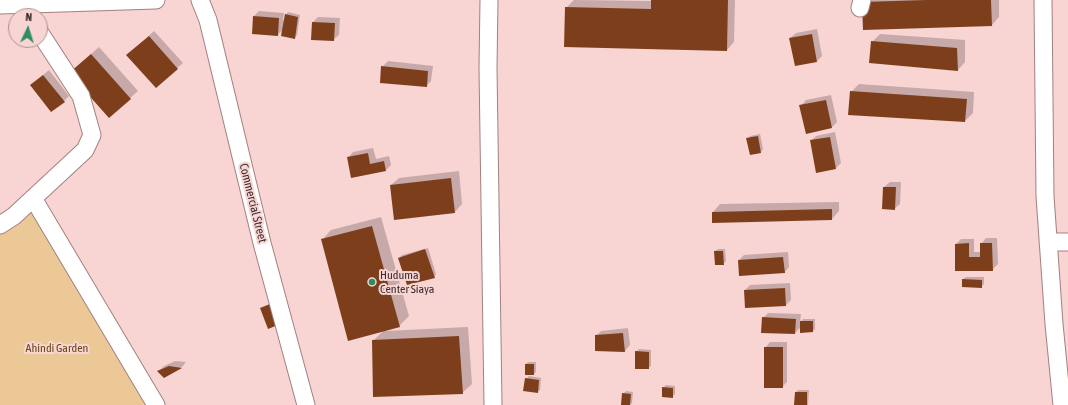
<!DOCTYPE html>
<html>
<head>
<meta charset="utf-8">
<style>
	body { margin:0 }
	#map { position:relative; width:1068px; height:405px; overflow:hidden; background:#f8d4d3; font-family:"Asap Condensed",sans-serif }
	canvas { display:block }
	.north { position:absolute; left:8px; top:8px; width:40px; height:40px; box-sizing:border-box; background:#f8d4d3; border:1px solid #ac9191; border-radius:50%; rotate:4deg; font-size:11px; font-weight:700; line-height:16px; text-align:center; color:#3a2d2d }
	.north::after { content:''; display:block; margin:auto; width:14px; height:18px; background:#2f8c63; clip-path:polygon(50% 0,100% 100%,50% 72%,0 100%) }
</style>
</head>
<body>
<div id="map">
<canvas width="1068" height="405"></canvas>
<div class="north">N</div>
</div>
<script>
const g = document.querySelector('canvas').getContext('2d');
g.lineJoin = 'round';
function fill(path, color) { g.fillStyle = color; g.fill(path, 'evenodd'); }
const toPath = rows => new Path2D(rows.map(r => 'M' + r).join(''));
function trace(path, color, width, dash) { g.strokeStyle = color; g.lineWidth = width; g.lineCap = dash ? 'butt' : 'round'; g.setLineDash(dash || []); g.stroke(path); }
function drawText(font, color, halo, rows, align = 'center') {
  g.font = font + ' "Asap Condensed",sans-serif'; g.lineWidth = 4; g.setLineDash([]); g.textBaseline = 'middle'; g.strokeStyle = halo; g.fillStyle = color; for (const [text, x, y, turn = 0] of rows) {
    g.save(); g.translate(x, y); g.rotate((+turn || 0) * Math.PI / 180); g.textAlign = isNaN(turn) ? turn : align; if (halo) g.strokeText(text, 0, 0); g.fillText(text, 0, 0); g.restore();
  }
}
fill(toPath([
	[33,198,156,405,0,405,0,222]
]), '#ebc896');
fill(toPath([
	[574,0,652,1,652,0,735,0,734,42,727,50,566,8],
	[865,0,999,0,999,17,992,25,864,29],
	[259,11,284,13,283,20,285,20,286,15,288,12,300,15,297,35,294,38,283,30,277,35,254,16],
	[318,17,340,18,339,35,333,40,312,39,313,22],
	[817,29,822,56,817,61,790,38,796,33],
	[154,31,183,63,156,87,133,50],
	[880,34,965,40,965,62,958,70,872,42],
	[99,47,138,91,109,117,70,73],
	[388,61,433,66,431,81,426,86,382,67],
	[49,70,69,96,64,101,31,85],
	[859,84,974,92,973,113,965,121,851,92],
	[831,95,837,122,832,127,801,106,806,100],
	[835,132,841,163,836,168,817,172,811,141,816,136],
	[760,134,763,149,761,152,748,139,750,136],
	[373,148,376,159,389,156,391,165,385,171,348,158,353,152],
	[459,171,462,204,455,212,391,185,399,178],
	[890,182,901,182,900,204,894,209,883,208,884,187],
	[839,202,839,211,832,219,713,212,720,204],
	[381,217,409,316,399,326,385,331,468,327,472,384,462,393,373,341,384,330,322,240,331,230],
	[986,238,997,238,998,264,992,270,956,270,956,244,961,239,974,239,974,252,981,252,981,244],
	[428,248,436,274,434,277,399,258,402,255],
	[718,249,725,249,726,261,723,264,715,251],
	[788,252,789,267,784,273,739,260,744,255],
	[966,277,984,277,984,284,981,287,963,279],
	[790,283,791,300,786,305,745,290,750,285],
	[768,313,801,314,800,323,803,319,815,319,815,329,813,331,801,327,795,333,763,318],
	[628,328,630,345,625,351,596,336,601,331],
	[770,342,787,342,787,382,782,387,765,348],
	[639,349,651,350,651,366,648,368,636,352],
	[175,361,186,362,182,367,164,377,159,371,164,366],
	[528,362,536,362,536,372,534,374,526,364],
	[529,376,541,378,540,390,537,392,526,379],
	[666,385,675,386,675,394,672,397,663,388],
	[798,390,809,390,808,405,795,405,796,392],
	[626,391,633,392,632,403,630,405,623,405,623,394]
]), '#0003');
fill(toPath([
	[651,0,728,0,727,51,564,47,565,7,651,9],
	[926,0,991,0,992,26,863,30,862,2],
	[285,14,298,17,295,39,281,36],
	[253,16,279,18,278,36,252,34],
	[312,22,335,23,334,41,311,40],
	[812,34,817,62,795,66,789,38],
	[149,36,178,69,156,88,126,55],
	[871,41,957,48,958,71,869,63],
	[91,54,131,99,109,118,69,73],
	[381,66,428,71,427,87,380,83],
	[43,75,65,102,51,112,30,85],
	[850,91,967,99,965,122,848,115],
	[826,100,832,128,806,134,799,105],
	[758,136,761,153,750,155,746,138],
	[830,137,836,169,816,173,810,140],
	[368,153,370,164,384,161,386,171,351,178,347,157],
	[451,178,455,213,394,220,390,185],
	[883,187,896,187,895,210,882,209],
	[832,209,832,220,712,223,712,212],
	[372,226,400,327,348,341,321,239],
	[969,243,969,257,980,257,980,243,992,243,993,271,955,271,955,244],
	[425,249,435,278,407,285,398,258],
	[714,251,723,251,724,265,715,265],
	[783,257,785,273,739,276,738,260],
	[962,279,982,280,982,288,962,287],
	[785,288,786,306,745,308,744,290],
	[270,304,278,325,268,329,260,308],
	[762,317,796,319,795,334,761,333],
	[800,321,813,321,813,332,800,333],
	[623,333,625,352,595,351,595,335],
	[459,336,463,394,373,397,372,340],
	[764,347,783,347,783,388,764,388],
	[635,351,649,352,649,369,635,369],
	[525,364,534,364,534,375,525,375],
	[169,366,182,368,164,378,157,371],
	[525,378,539,380,538,393,523,391],
	[662,387,673,388,673,398,662,397],
	[795,392,807,392,807,405,794,405],
	[622,393,631,394,630,405,621,405]
]), '#7d3f1b');
const minor = toPath([
	[200,0,208,20,262,243,306,405],
	[489,0,488,68,493,405],
	[1043,0,1045,196,1054,324,1062,405],
	[0,5,156,0],
	[860,8,862,0],
	[33,198,156,405],
	[0,225,14,216,85,150,92,135,81,96,40,33],
	[1048,242,1068,242]
]);
trace(minor, '#a28181', 19);
trace(minor, '#fff', 17);
for (const [x, y, r, color] of [
	[372,282,4,"#2f8c63"]
]) { const dot = new Path2D(); dot.arc(x, y, r, 0, 2 * Math.PI); g.fillStyle = color; g.fill(dot); trace(dot, '#f8d4d3', 1.5); }
drawText('12px', '#3a2d2d', '#f8d4d3', [
	["Commercial Street",253,203,76]
]);
drawText('12px', '#3a2d2d', '#f8d4d3', [
	["Huduma",380,275],
	["Center Siaya",380,289]
], 'left');
drawText('12px', '#664815', '#f8d4d3', [
	["Ahindi Garden",57,348]
]);
</script>
</body>
</html>
